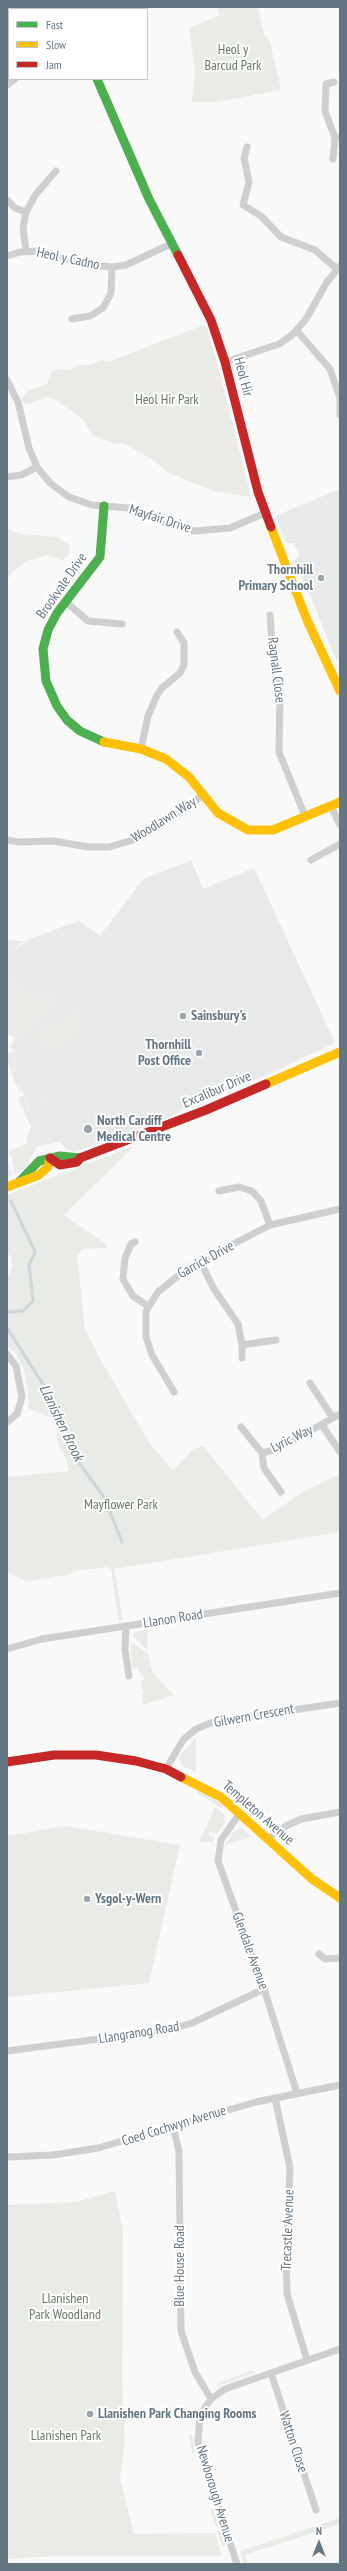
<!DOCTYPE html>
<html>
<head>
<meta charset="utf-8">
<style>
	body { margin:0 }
	#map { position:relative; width:347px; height:2571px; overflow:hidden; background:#f9f9f9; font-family:"PT Sans Narrow",sans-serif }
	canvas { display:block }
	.frame { position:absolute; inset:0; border:8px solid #657683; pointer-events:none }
	.legend { position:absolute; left:8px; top:8px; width:140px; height:72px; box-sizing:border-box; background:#fff; border:1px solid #c1c8cd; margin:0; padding:5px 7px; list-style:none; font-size:12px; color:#657683 }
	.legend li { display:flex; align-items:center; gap:8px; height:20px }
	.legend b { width:20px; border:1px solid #c1c8cd }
	.north { position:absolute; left:299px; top:2523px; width:40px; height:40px; -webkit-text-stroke:3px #fff; paint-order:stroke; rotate:0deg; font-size:11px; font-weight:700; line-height:16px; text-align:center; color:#657683 }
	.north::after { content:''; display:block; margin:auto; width:14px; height:18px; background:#657683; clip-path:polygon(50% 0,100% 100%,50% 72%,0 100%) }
</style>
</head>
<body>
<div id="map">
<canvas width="347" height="2571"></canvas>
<div class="frame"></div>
<ul class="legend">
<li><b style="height:5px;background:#4caf50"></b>Fast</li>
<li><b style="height:5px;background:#ffc107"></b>Slow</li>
<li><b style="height:5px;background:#c62828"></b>Jam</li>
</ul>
<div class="north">N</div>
</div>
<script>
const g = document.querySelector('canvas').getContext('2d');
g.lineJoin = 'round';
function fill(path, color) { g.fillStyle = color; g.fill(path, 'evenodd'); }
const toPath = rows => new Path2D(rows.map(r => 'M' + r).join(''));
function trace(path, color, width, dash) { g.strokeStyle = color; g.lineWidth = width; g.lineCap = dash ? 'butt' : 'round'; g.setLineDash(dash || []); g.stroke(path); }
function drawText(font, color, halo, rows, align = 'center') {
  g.font = font + ' "PT Sans Narrow",sans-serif'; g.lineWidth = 4; g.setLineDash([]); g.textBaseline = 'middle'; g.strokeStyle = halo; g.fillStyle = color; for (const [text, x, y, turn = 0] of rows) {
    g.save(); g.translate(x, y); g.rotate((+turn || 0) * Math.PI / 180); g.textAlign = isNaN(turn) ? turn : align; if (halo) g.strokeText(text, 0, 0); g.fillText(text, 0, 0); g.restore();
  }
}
fill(toPath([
	[340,489,340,658,336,660,308,590,294,563,299,555,294,543,286,543,275,516],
	[191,860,203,889,254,868,335,1043,242,1086,229,1089,192,1104,172,1116,75,1152,66,1149,61,1142,37,1146,37,1127,15,1074,15,1051,9,1047,19,1034,23,1034,61,998,27,994,13,985,7,971,7,956,29,939,79,921,100,936,143,879]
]), '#e8e9e9');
fill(toPath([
	[217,7,258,7,264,34,270,42,281,90,216,102,192,102,195,71,189,28,220,15],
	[204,325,207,328,217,363,251,497,214,491,179,477,167,472,153,460,123,443,116,444,92,435,82,418,54,399,46,397,28,404,23,403,21,398,29,390,47,384,53,369,70,370,78,365,90,365,101,360,108,362],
	[7,529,21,534,56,537,70,545,69,554,63,561,48,555,27,561,14,570,7,580],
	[7,940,24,941,7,956],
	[7,971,13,985,27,994,61,998,23,1034,19,1034,16,1038,7,1034],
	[74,1008,79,1010,77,1019,85,1026,79,1037,76,1035,66,1040,62,1049,59,1050,52,1049,41,1043,35,1035,38,1028,49,1027,53,1022,62,1019],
	[15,1051,14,1069,22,1091,19,1092,7,1061,7,1054],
	[35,1052,37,1054,33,1053,30,1069,28,1068,28,1058,29,1055],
	[23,1095,37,1127,37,1146,26,1168,7,1178,7,1160,13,1174,14,1172,12,1159,7,1148,10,1151,28,1143,26,1139,31,1127,18,1098],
	[39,1096,50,1099,52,1106,45,1108],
	[134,1146,64,1215,106,1244,106,1248,83,1249,77,1255,85,1329,102,1362,150,1444,173,1471,193,1449,203,1446,263,1520,301,1493,340,1474,340,1532,114,1569,123,1620,119,1621,111,1569,107,1567,74,1571,71,1574,27,1582,7,1572,7,1477,69,1471,67,1461,59,1446,56,1428,52,1418,28,1408,28,1390,24,1370,16,1354,7,1346,7,1280,12,1267,11,1256,7,1254,7,1195],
	[148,1629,147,1639,148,1651,133,1636,135,1632],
	[132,1642,148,1654,152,1672,174,1695,143,1705,142,1694,144,1693,141,1682,145,1679,137,1668,133,1669,130,1648],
	[196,1737,196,1772,182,1766,179,1757],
	[198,1789,212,1797,224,1806,222,1808,197,1793],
	[228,1793,259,1818,257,1821,227,1796],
	[215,1807,224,1814,225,1823,217,1834,210,1832,209,1835,215,1838,214,1842,199,1842],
	[66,1826,180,1845,149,1983,7,1997,7,1836],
	[242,1828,251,1837,225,1845,234,1831],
	[115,2191,123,2232,122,2384,125,2440,120,2479,134,2534,215,2533,222,2556,55,2556,7,2559,7,2205,76,2202],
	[253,2370,254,2373,218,2386,218,2383],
	[189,2434,192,2434,195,2452,192,2453],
	[213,2508,219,2526,216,2527,210,2509],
	[340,2518,340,2524,245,2555,248,2564,244,2564,240,2551],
	[220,2530,225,2545,223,2548,217,2531]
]), '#e8ebe6');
trace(toPath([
	[7,1312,23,1311,33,1301,29,1265,35,1252,11,1201],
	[7,1328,48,1392,72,1453,104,1497,122,1542]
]), '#ced6d9', 3);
trace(toPath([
	[113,9,117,7],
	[7,25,9,31],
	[334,82,326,84,325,111,335,138,340,137],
	[7,85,15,79],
	[247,147,244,158,249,182,243,205,261,216,281,237,315,250,337,269],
	[333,159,335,138],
	[7,200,15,208,26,212],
	[26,251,23,228,26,212,36,194,56,171],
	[7,256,20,252,40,251,88,265,112,267,126,265,173,243],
	[72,319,90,316,103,308,111,293,112,267],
	[297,331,330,369,340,398,340,415],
	[225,362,279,344,292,335,306,319,327,282,340,266],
	[7,380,18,402,29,448,37,467,50,483,69,497,92,505,128,508,174,526,195,531,230,528,265,513],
	[7,477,21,475,37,467],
	[66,602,88,621,122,624],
	[270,615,274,672,280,692,279,752,305,816],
	[141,749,148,716,157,695,162,688,180,673,184,665,184,643,177,632],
	[331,806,340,825],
	[7,840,19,842,53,841,88,847,109,847,140,838,202,796],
	[311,860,340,844],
	[219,1191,239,1187,252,1191,261,1201,270,1225],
	[135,1242,131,1244,125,1258,123,1279,133,1296,148,1306],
	[200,1261,214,1289,238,1324,242,1345,242,1358],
	[242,1345,276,1340],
	[7,1354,16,1366,22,1397,17,1414,7,1422],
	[310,1383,333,1418],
	[174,1392,152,1355,146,1337,146,1311,158,1292,189,1267,270,1225,340,1209],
	[322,1425,340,1452],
	[241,1427,262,1453],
	[281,1492,264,1468,262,1453,278,1449,340,1414],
	[126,1626,125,1650,129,1676],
	[7,1649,42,1639,340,1593],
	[166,1769,183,1740,196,1729,213,1722,340,1703],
	[240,1813,221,1840,218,1861,264,1989,297,2093],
	[269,1838,286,1826,301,1819,340,1812],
	[319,1954,325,1959,340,1958],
	[7,2051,168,2030,192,2023,264,1989],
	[275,2098,290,2168,286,2255,287,2294,307,2360],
	[173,2127,179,2151,181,2331,195,2372,211,2399],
	[7,2157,53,2155,98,2148,256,2102,340,2085],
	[271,2373,316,2510],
	[237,2564,198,2443,200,2415,211,2399,225,2389,340,2349]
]), '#cecfd0', 7);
trace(toPath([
	[64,7,65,9],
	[97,79,149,199,178,255],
	[104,506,100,557,57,613,48,630,43,649,46,681,57,706,67,720,80,731,104,742],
	[19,1182,39,1161,60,1156,80,1158]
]), '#4caf50', 9);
trace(toPath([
	[271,527,307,620,340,691],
	[104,742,141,749,166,759,189,777,218,813,248,830,273,830,340,802],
	[266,1084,340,1052],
	[7,1187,39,1175,48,1167,50,1158],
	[181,1777,221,1797,312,1879,340,1898]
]), '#ffc107', 9);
trace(toPath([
	[178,255,211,320,225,362,258,492,271,527],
	[50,1158,60,1165,77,1162,80,1158,206,1110,266,1084],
	[7,1762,54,1755,96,1755,136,1761,166,1769,181,1777]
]), '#c62828', 9);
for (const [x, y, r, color] of [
	[321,578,4,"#99a4ac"],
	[183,1016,4,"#99a4ac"],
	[199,1053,4,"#99a4ac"],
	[88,1129,5,"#99a4ac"],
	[87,1899,4,"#99a4ac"],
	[90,2414,4,"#99a4ac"]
]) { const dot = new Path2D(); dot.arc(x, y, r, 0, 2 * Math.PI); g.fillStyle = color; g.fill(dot); trace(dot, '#fff', 1.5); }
drawText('14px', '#687a64', '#fff', [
	["Heol y",233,50],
	["Barcud Park",233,66],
	["Heol Hir Park",167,400],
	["Mayflower Park",121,1505],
	["Llanishen",65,2299],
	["Park Woodland",65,2315],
	["Llanishen Park",66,2436]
]);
drawText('14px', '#657683', '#fff', [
	["Heol y Cadno",68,259,12],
	["Heol Hir",243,377,75],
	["Mayfair Drive",160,519,18],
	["Brookvale Drive",62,586,-55],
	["Ragnall Close",276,670,83],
	["Woodlawn Way",164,820,-32],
	["Excalibur Drive",217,1090,-23],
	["Garrick Drive",206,1260,-29],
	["Lyric Way",292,1439,-26],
	["Llanon Road",173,1619,-9],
	["Gilwern Crescent",254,1716,-10],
	["Templeton Avenue",258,1813,41],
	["Glendale Avenue",250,1951,70],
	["Llangranog Road",139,2033,-9],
	["Coed Cochwyn Avenue",174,2126,-17],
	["Trecastle Avenue",288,2230,-88],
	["Blue House Road",180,2266,-90],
	["Watton Close",293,2442,72],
	["Newborough Avenue",215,2494,73]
]);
drawText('bold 14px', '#657683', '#fff', [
	["Thornhill",313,570,"right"],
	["Primary School",313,586,"right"],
	["Sainsbury's",191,1016],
	["Thornhill",191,1045,"right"],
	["Post Office",191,1061,"right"],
	["North Cardiff",97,1121],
	["Medical Centre",97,1137],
	["Ysgol-y-Wern",95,1899],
	["Llanishen Park Changing Rooms",98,2414]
], 'left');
drawText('italic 15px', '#60757c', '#fff', [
	["Llanishen Brook",61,1423,64]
]);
</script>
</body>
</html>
